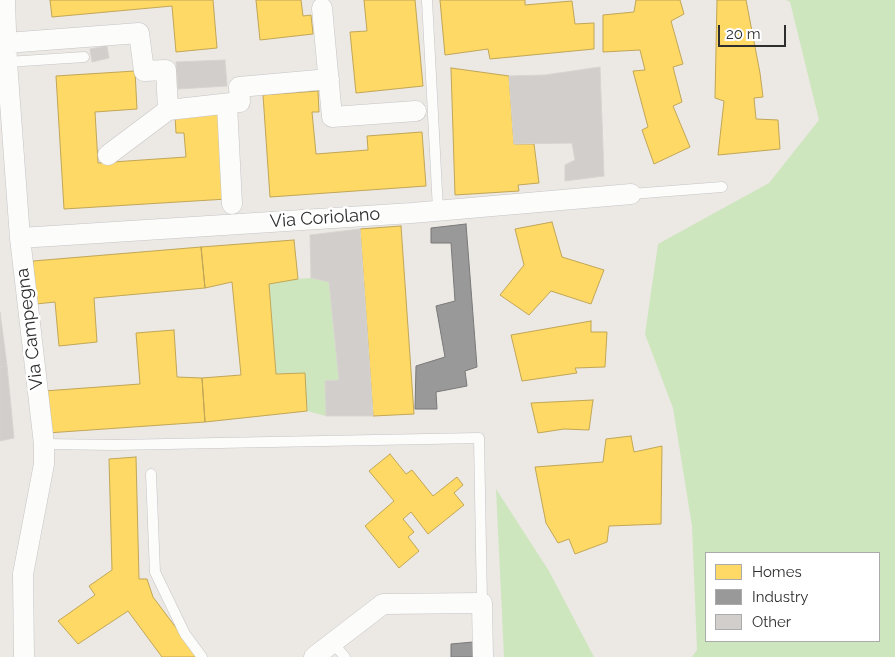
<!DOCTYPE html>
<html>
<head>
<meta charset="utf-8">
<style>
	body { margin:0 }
	#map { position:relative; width:895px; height:657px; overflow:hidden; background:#ece8e4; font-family:Raleway,sans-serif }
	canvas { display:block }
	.legend { position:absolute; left:705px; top:552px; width:175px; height:90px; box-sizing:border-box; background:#fff; border:1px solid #ababab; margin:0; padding:6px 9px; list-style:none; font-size:15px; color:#2e2e2e }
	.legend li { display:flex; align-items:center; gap:10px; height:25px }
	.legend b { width:25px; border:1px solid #ababab }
	.scale { position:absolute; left:718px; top:25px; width:68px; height:22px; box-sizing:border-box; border:2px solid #2e2e2e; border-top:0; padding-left:6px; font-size:15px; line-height:18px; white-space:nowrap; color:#2e2e2e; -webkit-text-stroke:4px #fff; paint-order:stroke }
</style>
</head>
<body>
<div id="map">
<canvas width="895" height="657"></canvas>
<ul class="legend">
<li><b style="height:14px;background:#ffd966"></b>Homes</li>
<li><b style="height:14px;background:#999"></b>Industry</li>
<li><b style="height:14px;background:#d1cecb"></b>Other</li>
</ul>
<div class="scale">20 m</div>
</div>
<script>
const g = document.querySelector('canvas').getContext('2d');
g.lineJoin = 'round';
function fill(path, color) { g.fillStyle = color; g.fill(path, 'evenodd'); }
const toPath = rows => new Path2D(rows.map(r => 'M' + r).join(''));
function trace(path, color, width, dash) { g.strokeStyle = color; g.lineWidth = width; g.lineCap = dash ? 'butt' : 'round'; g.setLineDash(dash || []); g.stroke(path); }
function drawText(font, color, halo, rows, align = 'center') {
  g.font = font + ' Raleway,sans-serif'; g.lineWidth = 5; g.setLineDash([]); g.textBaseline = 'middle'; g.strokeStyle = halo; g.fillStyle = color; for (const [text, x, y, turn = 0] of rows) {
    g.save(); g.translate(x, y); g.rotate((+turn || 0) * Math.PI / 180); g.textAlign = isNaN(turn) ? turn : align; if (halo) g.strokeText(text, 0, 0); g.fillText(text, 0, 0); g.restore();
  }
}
fill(toPath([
	[786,0,895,0,895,657,692,657,697,650,692,526,673,408,645,334,658,244,769,183,819,120,790,2],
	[879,553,879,641,706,641,706,553],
	[311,278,329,282,339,380,325,381,326,416,307,411,304,373,276,374,269,284,298,279],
	[496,489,549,571,594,657,504,657]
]), '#cee6be');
const homes = toPath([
	[50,0,213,0,217,48,176,52,172,6,52,17,50,0],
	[256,0,301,0,303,16,311,15,313,34,260,40,256,0],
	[364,0,415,0,423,86,356,93,350,32,367,31,364,0],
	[440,0,525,0,525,5,572,1,575,24,594,23,594,49,490,59,488,49,445,55,440,0],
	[636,0,680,0,684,14,671,21,683,64,673,67,682,102,673,106,690,147,654,164,642,130,648,127,633,71,645,70,640,50,603,52,603,15,634,12,636,0],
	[717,0,746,0,760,73,763,97,754,98,756,119,778,120,780,149,718,155,724,101,715,98,717,0],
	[451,68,509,76,514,144,534,144,539,183,518,185,519,191,455,195,451,68],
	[135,71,137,109,95,112,98,163,186,157,184,133,176,133,175,116,222,113,227,199,64,209,56,76,135,71],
	[318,91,319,112,312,112,316,154,368,150,367,136,422,132,426,186,270,197,263,95,318,91],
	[552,222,562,257,604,270,591,304,551,291,529,315,500,295,524,265,515,229,552,222],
	[401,226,414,414,373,416,360,229,401,226],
	[294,240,298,279,269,284,276,374,305,373,307,411,205,422,202,378,241,375,232,282,205,288,201,247,294,240],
	[201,247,205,288,94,298,97,342,59,346,55,302,36,304,33,261,201,247],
	[591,321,591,332,607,332,605,367,575,368,577,373,522,381,511,335,591,321],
	[174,330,177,377,202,378,205,422,47,433,44,391,140,384,136,333,174,330],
	[593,400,589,430,564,429,538,433,531,403,593,400],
	[631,436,634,452,662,446,661,524,609,526,607,542,575,554,569,539,558,543,546,523,535,467,603,462,606,439,631,436],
	[390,454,406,474,412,470,433,496,457,477,463,485,454,493,464,505,428,534,411,512,403,519,414,532,408,537,419,551,399,568,365,526,394,501,369,471,390,454],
	[136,457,139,579,147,579,153,597,198,657,162,657,128,611,78,644,58,621,95,595,89,586,112,570,109,459,136,457]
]);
fill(homes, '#ffd966');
trace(homes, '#c0a655', 1);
const industry = toPath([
	[466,224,477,367,465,371,467,386,436,392,437,409,415,409,416,366,445,357,436,306,455,301,451,243,431,243,431,228,466,224],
	[473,642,473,657,451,657,451,644,473,642]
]);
fill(industry, '#999');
trace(industry, '#797979', 1);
const building = toPath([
	[107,46,109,58,92,62,90,49,107,46],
	[225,60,227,86,178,89,176,62,225,60],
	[600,67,604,176,565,181,565,165,575,160,572,143,514,144,509,76,545,75,600,67],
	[360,229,373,416,326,416,325,381,339,380,329,282,311,278,310,235,360,229],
	[0,312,7,366,0,367,0,312],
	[7,366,14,438,0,441,0,367,7,366]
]);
fill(building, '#d1cecb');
trace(building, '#d7d4d0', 1);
const lane = toPath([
	[427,0,438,210],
	[7,62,84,57],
	[631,194,722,187],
	[44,444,115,445,479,438,482,603],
	[151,474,155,572,185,634,202,657],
	[333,643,345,657]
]);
const street = toPath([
	[5,0,7,62,20,238,44,444,44,464,23,574,24,657],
	[322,8,332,117,416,111],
	[6,43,139,33,144,71,166,70,168,110],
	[227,104,232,204],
	[108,155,168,110,240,102,239,87,329,79],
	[20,238,412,213,631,194],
	[314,657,383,604,482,603,483,657]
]);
trace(lane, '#c5c4c5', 11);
trace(street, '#c5c4c5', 21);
trace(lane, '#fcfcfb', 10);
trace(street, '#fcfcfb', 20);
drawText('18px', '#2e2e2e', '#fff', [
	["Via Coriolano",325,218,-4],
	["Via Campegna",30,329,-97]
]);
</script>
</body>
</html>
